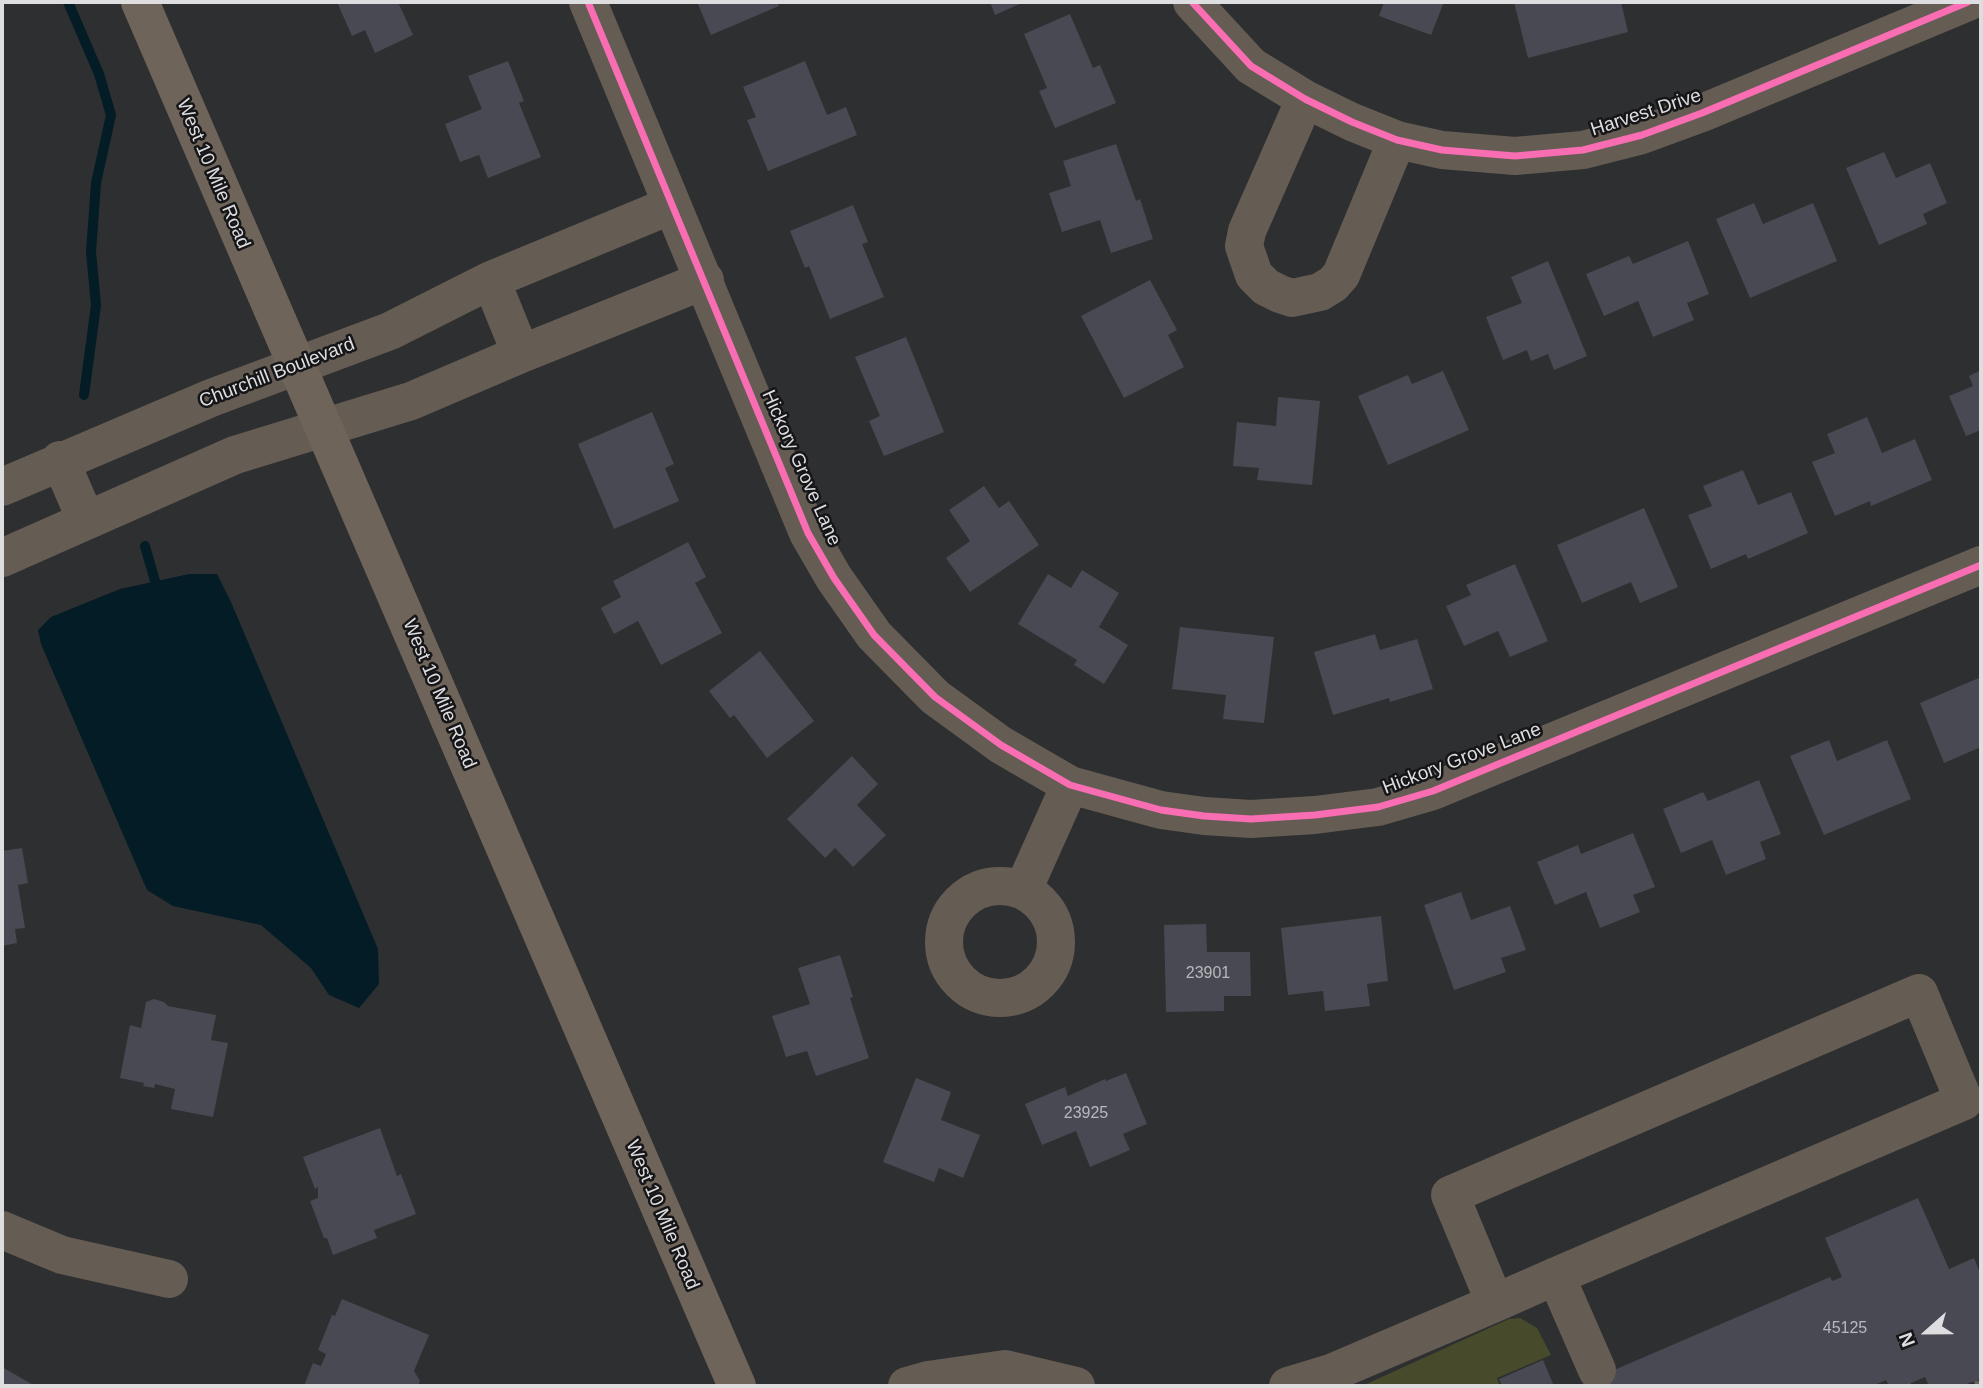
<!DOCTYPE html>
<html>
<head>
<meta charset="utf-8">
<style>
	body { margin:0 }
	#map { position:relative; width:1983px; height:1388px; overflow:hidden; background:#2e2f30; font-family:Helvetica,sans-serif }
	canvas { display:block }
	.frame { position:absolute; inset:0; border:4px solid #dedee1; pointer-events:none }
	.north { position:absolute; left:1892px; top:1297px; width:70px; height:70px; -webkit-text-stroke:5px #161618; paint-order:stroke; rotate:249deg; font-size:19px; font-weight:700; line-height:28px; text-align:center; color:#dedee1 }
	.north::after { content:''; display:block; margin:auto; width:24px; height:32px; background:#dedee1; clip-path:polygon(50% 0,100% 100%,50% 72%,0 100%) }
</style>
</head>
<body>
<div id="map">
<canvas width="1983" height="1388"></canvas>
<div class="frame"></div>
<div class="north">N</div>
</div>
<script>
const g = document.querySelector('canvas').getContext('2d');
g.lineJoin = 'round';
function fill(path, color) { g.fillStyle = color; g.fill(path, 'evenodd'); }
const toPath = rows => new Path2D(rows.map(r => 'M' + r).join(''));
function trace(path, color, width, dash) { g.strokeStyle = color; g.lineWidth = width; g.lineCap = dash ? 'butt' : 'round'; g.setLineDash(dash || []); g.stroke(path); }
function drawText(font, color, halo, rows, align = 'center') {
  g.font = font + ' Helvetica,sans-serif'; g.lineWidth = 5; g.setLineDash([]); g.textBaseline = 'middle'; g.strokeStyle = halo; g.fillStyle = color; for (const [text, x, y, turn = 0] of rows) {
    g.save(); g.translate(x, y); g.rotate((+turn || 0) * Math.PI / 180); g.textAlign = isNaN(turn) ? turn : align; if (halo) g.strokeText(text, 0, 0); g.fillText(text, 0, 0); g.restore();
  }
}
fill(toPath([
	[1520,1318,1537,1328,1551,1355,1497,1378,1500,1386,1362,1386,1509,1319]
]), '#474b2b');
fill(toPath([
	[189,574,217,574,231,602,378,949,379,984,359,1008,329,995,311,968,261,925,173,906,147,890,41,644,38,630,51,617,120,589]
]), '#041c26');
trace(toPath([
	[68,2,99,74,111,115,96,183,91,252,96,305,84,395],
	[145,546,155,581]
]), '#041c26', 10);
fill(toPath([
	[337,2,398,2,413,35,375,53,365,30,352,36],
	[697,2,777,2,779,6,711,35],
	[990,2,1024,2,995,15],
	[1384,2,1444,2,1431,35,1379,16],
	[1514,2,1621,2,1628,32,1528,58],
	[1070,14,1093,68,1100,65,1116,103,1055,128,1039,91,1047,88,1024,34],
	[508,61,524,101,519,103,541,157,488,178,479,155,460,162,445,124,482,109,468,76],
	[805,61,827,115,846,107,857,135,768,171,747,120,756,117,743,87],
	[1116,144,1136,201,1140,199,1153,239,1111,253,1100,220,1062,232,1049,193,1071,186,1063,161],
	[1884,152,1896,178,1930,163,1947,203,1923,214,1927,224,1879,245,1846,168],
	[1754,203,1763,224,1813,203,1837,261,1750,298,1716,219],
	[853,205,868,242,862,244,884,297,830,319,809,266,805,268,790,231],
	[1688,241,1709,294,1687,303,1694,320,1653,337,1638,301,1604,316,1586,274,1629,256,1633,264],
	[1548,261,1587,356,1554,370,1548,354,1531,361,1527,350,1503,360,1486,317,1522,303,1511,277],
	[1150,280,1177,330,1168,335,1184,367,1124,398,1081,316],
	[906,337,944,432,884,456,869,421,880,416,855,357],
	[1981,370,1981,430,1966,436,1949,396,1973,386,1969,376],
	[1443,371,1469,430,1388,465,1358,396,1408,375,1412,384],
	[1278,397,1320,401,1312,485,1257,480,1259,468,1233,466,1237,422,1276,426],
	[652,412,674,464,665,468,679,501,614,529,578,444],
	[1867,417,1882,453,1915,439,1932,480,1871,506,1870,501,1835,516,1812,462,1835,453,1827,434],
	[1743,470,1758,505,1791,492,1808,533,1748,559,1746,554,1711,569,1688,515,1712,506,1703,486],
	[984,486,999,508,1009,501,1039,545,970,592,946,558,970,541,949,510],
	[1644,508,1678,587,1640,603,1631,582,1582,603,1557,545],
	[688,542,706,577,695,583,722,633,661,665,638,621,614,634,601,608,621,597,613,581],
	[1515,564,1548,641,1510,657,1498,631,1464,646,1446,606,1471,595,1466,585],
	[1082,570,1119,593,1099,627,1128,645,1104,684,1074,665,1077,660,1018,624,1048,574,1071,588],
	[1180,627,1274,637,1264,723,1223,719,1226,695,1172,689],
	[1375,634,1380,650,1417,639,1433,689,1390,702,1389,698,1333,715,1314,652],
	[760,651,814,721,767,758,734,715,730,718,709,691],
	[1981,677,1981,747,1944,763,1920,703],
	[1829,740,1837,761,1887,740,1911,799,1824,835,1790,756],
	[852,756,878,784,857,805,886,835,853,867,835,848,825,858,787,819],
	[1759,780,1781,834,1760,842,1766,859,1726,875,1712,840,1681,853,1663,809,1703,792,1708,801],
	[1633,833,1655,887,1633,895,1640,912,1600,928,1586,892,1555,905,1537,862,1578,845,1581,854],
	[22,848,28,883,18,885,25,928,15,929,17,943,2,946,2,851],
	[1461,892,1471,920,1510,906,1526,950,1501,958,1506,972,1454,990,1424,905],
	[1381,916,1388,981,1367,984,1370,1006,1325,1011,1323,991,1288,995,1281,928],
	[1206,924,1207,952,1250,952,1251,996,1224,996,1224,1011,1166,1012,1164,925],
	[840,955,853,997,850,998,869,1058,816,1076,807,1051,786,1057,772,1016,810,1004,798,968],
	[154,999,164,1002,168,1006,216,1015,211,1040,228,1043,213,1117,171,1109,175,1089,155,1084,154,1088,143,1086,144,1083,120,1078,130,1025,141,1028,146,1002],
	[1126,1073,1147,1124,1123,1134,1130,1150,1090,1167,1076,1131,1042,1145,1025,1104,1065,1087,1068,1096,1105,1079,1106,1081],
	[916,1078,951,1092,941,1120,980,1135,963,1178,939,1168,934,1182,883,1162],
	[380,1128,397,1176,401,1174,416,1214,374,1230,377,1238,333,1255,327,1238,324,1238,310,1201,318,1198,318,1187,315,1189,303,1157],
	[1918,1198,1949,1269,1974,1258,1981,1275,1981,1379,1961,1386,1929,1386,1925,1377,1904,1386,1889,1386,1886,1380,1877,1384,1878,1386,1577,1386,1830,1277,1832,1281,1842,1277,1825,1238],
	[342,1299,429,1335,414,1371,420,1381,418,1386,304,1386,313,1363,321,1366,326,1354,318,1350,332,1315,335,1316],
	[1543,1360,1554,1386,1502,1386,1499,1379],
	[2,1367,35,1386,2,1386]
]), '#484952');
trace(toPath([
	[1976,1381,1978,1386],
	[1908,1384,1909,1386]
]), '#67615c', 4.5, [5, 3.5]);
trace(toPath([
	[588,2,808,533,834,578,874,635,935,697,1001,745,1070,785,1161,810,1204,816,1251,819,1315,815,1378,807,1433,791,1981,565],
	[1192,2,1251,66,1305,99,1352,122,1397,140,1442,150,1515,156,1583,150,1642,135,1702,113,1968,2],
	[1305,99,1247,231,1244,246,1254,275,1266,287,1280,294,1292,298,1320,292,1333,284,1341,275,1397,140],
	[491,280,521,354],
	[60,460,86,520],
	[2,487,211,398,390,331,491,280,672,205],
	[2,558,235,455,411,401,521,354,705,280],
	'944 942a56 56 0 1 1 112 0a56 56 0 1 1-112 0Z',
	[1023,890,1070,785],
	[2,1230,62,1255,169,1279],
	[1556,1276,1597,1370],
	[907,1386,928,1380,1005,1369,1076,1386],
	[1288,1386,1331,1373,1453,1321,1495,1303,1556,1276,1964,1101,1919,993,1450,1195,1495,1303]
]), '#655c54', 38);
trace(toPath([
	[140,2,737,1386]
]), '#6f645a', 38);
trace(toPath([
	[588,2,808,533,834,578,874,635,935,697,1001,745,1070,785,1161,810,1204,816,1251,819,1315,815,1378,807,1433,791,1981,565],
	[1192,2,1251,66,1305,99,1352,122,1397,140,1442,150,1515,156,1583,150,1642,135,1702,113,1968,2]
]), '#f96db3', 7);
drawText('16px', '#b8b9bd', null, [
	["23901",1208,974],
	["23925",1086,1114],
	["45125",1845,1329]
]);
drawText('19px', '#dedee1', '#161618', [
	["Harvest Drive",1646,113,-18],
	["West 10 Mile Road",213,174,67],
	["Churchill Boulevard",277,373,-21],
	["Hickory Grove Lane",801,468,66],
	["West 10 Mile Road",439,694,67],
	["Hickory Grove Lane",1462,759,-21],
	["West 10 Mile Road",662,1215,67]
]);
</script>
</body>
</html>
